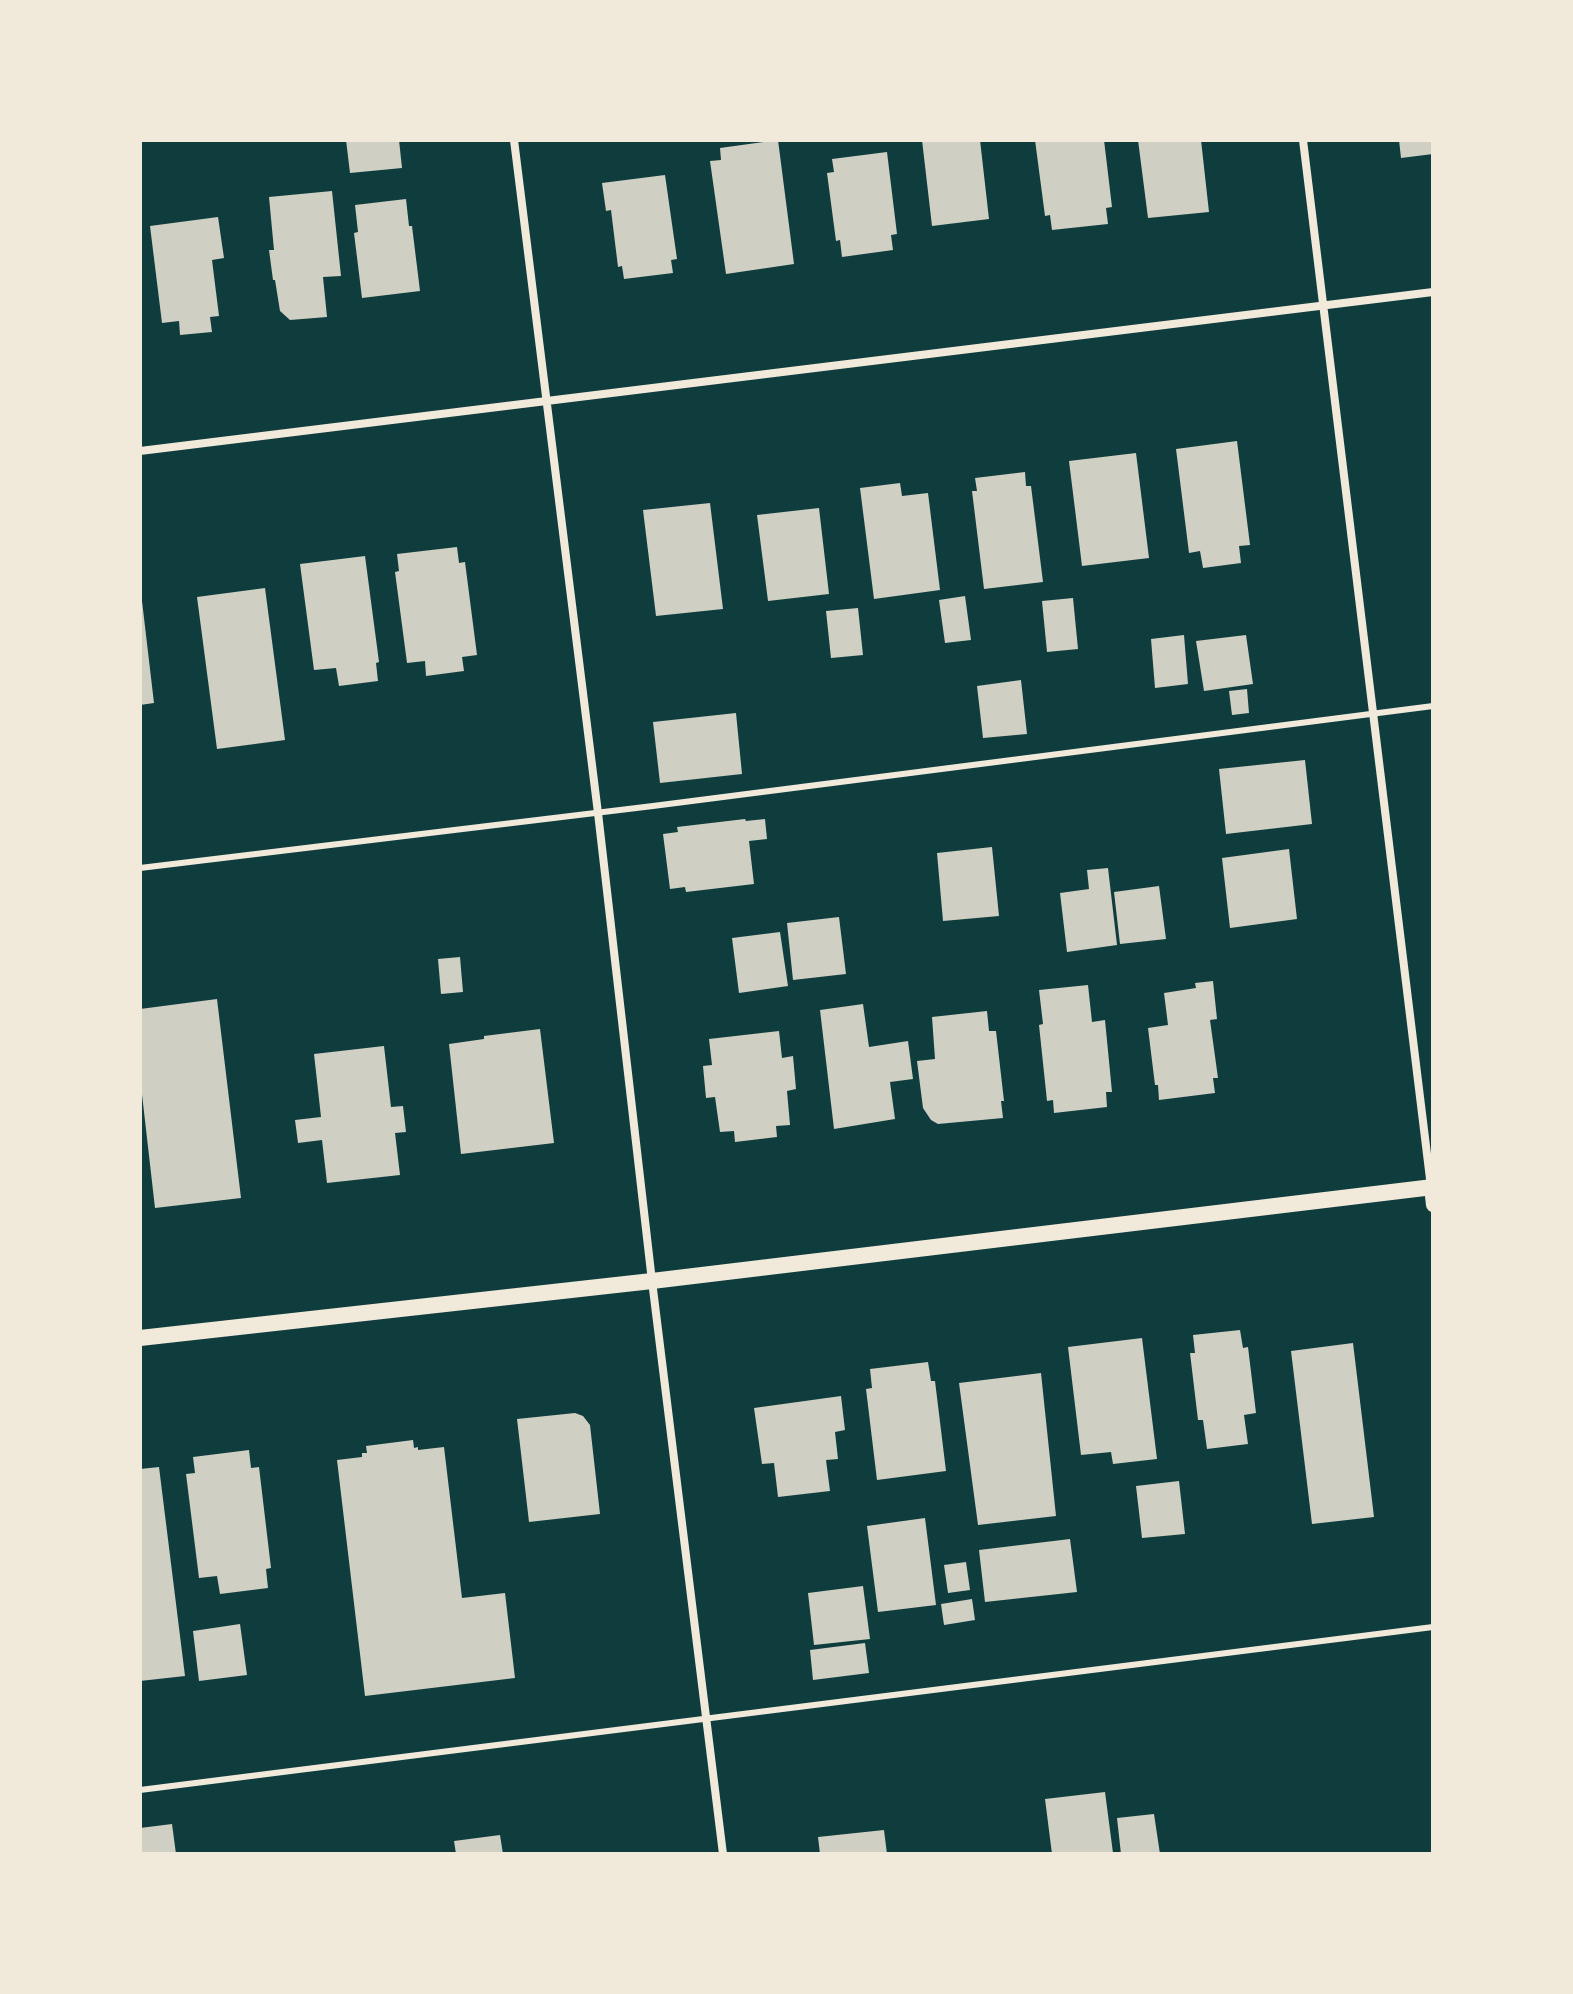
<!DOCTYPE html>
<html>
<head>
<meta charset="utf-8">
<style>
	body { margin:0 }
	#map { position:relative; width:1573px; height:1994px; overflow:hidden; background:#0f3d3e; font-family:Karla,sans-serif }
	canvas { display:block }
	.frame { position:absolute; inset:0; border:142px solid #f1e9da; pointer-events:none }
</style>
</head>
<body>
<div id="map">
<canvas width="1573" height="1994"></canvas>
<div class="frame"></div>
</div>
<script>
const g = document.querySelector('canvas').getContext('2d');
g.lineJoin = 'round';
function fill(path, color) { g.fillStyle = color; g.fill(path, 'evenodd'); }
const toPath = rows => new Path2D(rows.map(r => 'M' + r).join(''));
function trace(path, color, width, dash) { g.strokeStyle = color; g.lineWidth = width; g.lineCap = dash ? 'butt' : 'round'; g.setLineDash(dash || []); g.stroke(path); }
fill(toPath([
	[346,140,399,140,402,168,350,173],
	[778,140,794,264,726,274,710,161,721,160,720,148],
	[922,140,980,140,989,219,932,226],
	[1035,140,1104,140,1112,207,1106,208,1108,224,1052,230,1050,215,1045,216],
	[1138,140,1201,140,1209,212,1148,218],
	[1399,140,1433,140,1433,154,1401,158],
	[887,152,897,234,891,235,893,250,842,257,840,240,836,241,827,173,834,172,832,159],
	[665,175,677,259,671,260,673,273,624,279,622,266,618,267,611,210,606,211,602,183],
	[332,191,341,276,323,277,327,317,290,320,280,311,275,280,273,280,269,250,274,250,269,197],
	[406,199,409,226,412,226,420,291,362,298,354,233,358,232,355,205],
	[218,217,224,258,212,260,219,316,210,317,212,332,180,335,179,321,162,323,150,226],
	[1237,441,1250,545,1239,546,1241,563,1203,568,1200,551,1189,553,1176,449],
	[1136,453,1149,558,1082,566,1069,461],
	[1025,472,1026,486,1031,486,1043,582,984,589,972,491,977,491,975,478],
	[900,483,902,496,928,493,940,590,874,599,860,488],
	[710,503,723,609,656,616,643,510],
	[819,508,829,594,768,601,757,515],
	[457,547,459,563,465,562,477,655,462,657,464,671,426,676,425,661,407,663,395,572,399,571,397,554],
	[365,556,379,662,376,663,378,681,339,686,336,668,314,670,300,564],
	[265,588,285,740,217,749,197,597],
	[965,596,971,640,945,643,939,600],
	[1073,598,1078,649,1047,652,1042,601],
	[140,601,142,601,154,703,140,705],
	[858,608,863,655,831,658,826,611],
	[1184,635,1188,684,1155,688,1151,639],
	[1246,635,1253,684,1204,691,1196,641],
	[1021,680,1027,734,983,738,977,686],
	[1247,689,1249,713,1232,715,1229,691],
	[736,713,742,774,660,783,653,722],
	[1305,760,1312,824,1226,834,1219,769],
	[745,819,746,821,765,819,767,839,749,841,754,884,686,892,685,887,670,889,663,834,678,832,677,827],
	[992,847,999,916,943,921,937,853],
	[1289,849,1297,919,1230,928,1222,858],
	[1108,868,1117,945,1067,952,1060,893,1089,889,1087,870],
	[1159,886,1166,939,1120,944,1114,892],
	[839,917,846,974,793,980,787,923],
	[780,932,788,986,739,993,732,938],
	[460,957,463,992,441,994,438,959],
	[1213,981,1217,1019,1210,1020,1218,1078,1213,1078,1215,1093,1159,1100,1158,1085,1155,1085,1148,1028,1168,1025,1164,993,1196,988,1195,983],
	[1088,985,1092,1022,1105,1020,1112,1092,1106,1092,1107,1107,1054,1113,1053,1100,1047,1101,1039,1025,1043,1024,1039,990],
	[217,999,241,1198,155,1208,140,1077,140,1009],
	[863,1004,869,1047,908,1041,913,1079,890,1082,895,1119,834,1129,820,1010],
	[987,1011,989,1031,996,1031,1004,1101,1001,1101,1003,1118,938,1124,931,1120,923,1108,917,1061,935,1059,932,1017],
	[540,1029,554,1143,461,1154,449,1044,484,1039,484,1036],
	[779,1031,782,1058,793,1056,796,1089,787,1091,790,1125,776,1126,777,1137,735,1142,734,1131,720,1132,715,1097,706,1098,703,1066,712,1065,709,1039],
	[384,1046,391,1107,403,1106,406,1132,395,1133,400,1175,327,1183,322,1140,298,1143,295,1120,321,1117,314,1054],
	[1240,1330,1243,1348,1248,1347,1256,1413,1244,1415,1248,1444,1207,1449,1203,1420,1198,1420,1190,1353,1195,1353,1193,1335],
	[1142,1338,1157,1459,1113,1464,1111,1452,1081,1455,1068,1347],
	[1353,1343,1374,1517,1312,1524,1291,1351],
	[928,1362,931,1381,935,1381,946,1471,877,1480,866,1389,872,1388,870,1369],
	[1041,1373,1056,1516,978,1525,959,1383],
	[841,1396,845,1430,835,1432,838,1459,826,1460,830,1491,778,1497,774,1463,762,1464,754,1408],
	[575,1413,583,1416,590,1425,600,1514,529,1522,517,1419],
	[413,1440,414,1448,418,1447,418,1450,444,1447,462,1598,505,1593,515,1678,365,1696,337,1460,362,1457,362,1453,367,1453,366,1446],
	[249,1450,251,1468,259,1467,271,1568,266,1569,268,1588,220,1594,217,1576,199,1578,186,1474,195,1473,193,1457],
	[159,1467,185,1676,140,1681,140,1469],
	[1179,1481,1185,1534,1142,1538,1136,1486],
	[925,1518,936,1605,878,1612,867,1526],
	[1070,1539,1077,1592,985,1602,979,1550],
	[966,1562,970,1590,948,1593,944,1565],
	[863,1586,870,1639,814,1645,808,1593],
	[972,1599,975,1620,944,1625,941,1604],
	[240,1624,247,1675,199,1681,193,1631],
	[865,1643,869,1673,813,1680,810,1650],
	[1105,1792,1113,1853,1052,1854,1045,1799],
	[1154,1814,1160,1854,1121,1854,1117,1818],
	[172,1824,176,1854,140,1854,140,1828],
	[884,1830,887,1854,820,1854,818,1837],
	[500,1835,503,1854,456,1854,454,1841]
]), '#cfcfc3');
trace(toPath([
	[140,868,653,806,1433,706],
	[140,1790,1433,1627]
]), '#f1e9da', 6);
trace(toPath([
	[514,140,598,813,652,1281,723,1854],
	[1303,140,1431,1187],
	[140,451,1433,292]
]), '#f1e9da', 8);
trace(toPath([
	[1431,1187,1433,1205]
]), '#f1e9da', 14);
trace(toPath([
	[140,1338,652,1281,1433,1187]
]), '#f1e9da', 16);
</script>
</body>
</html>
